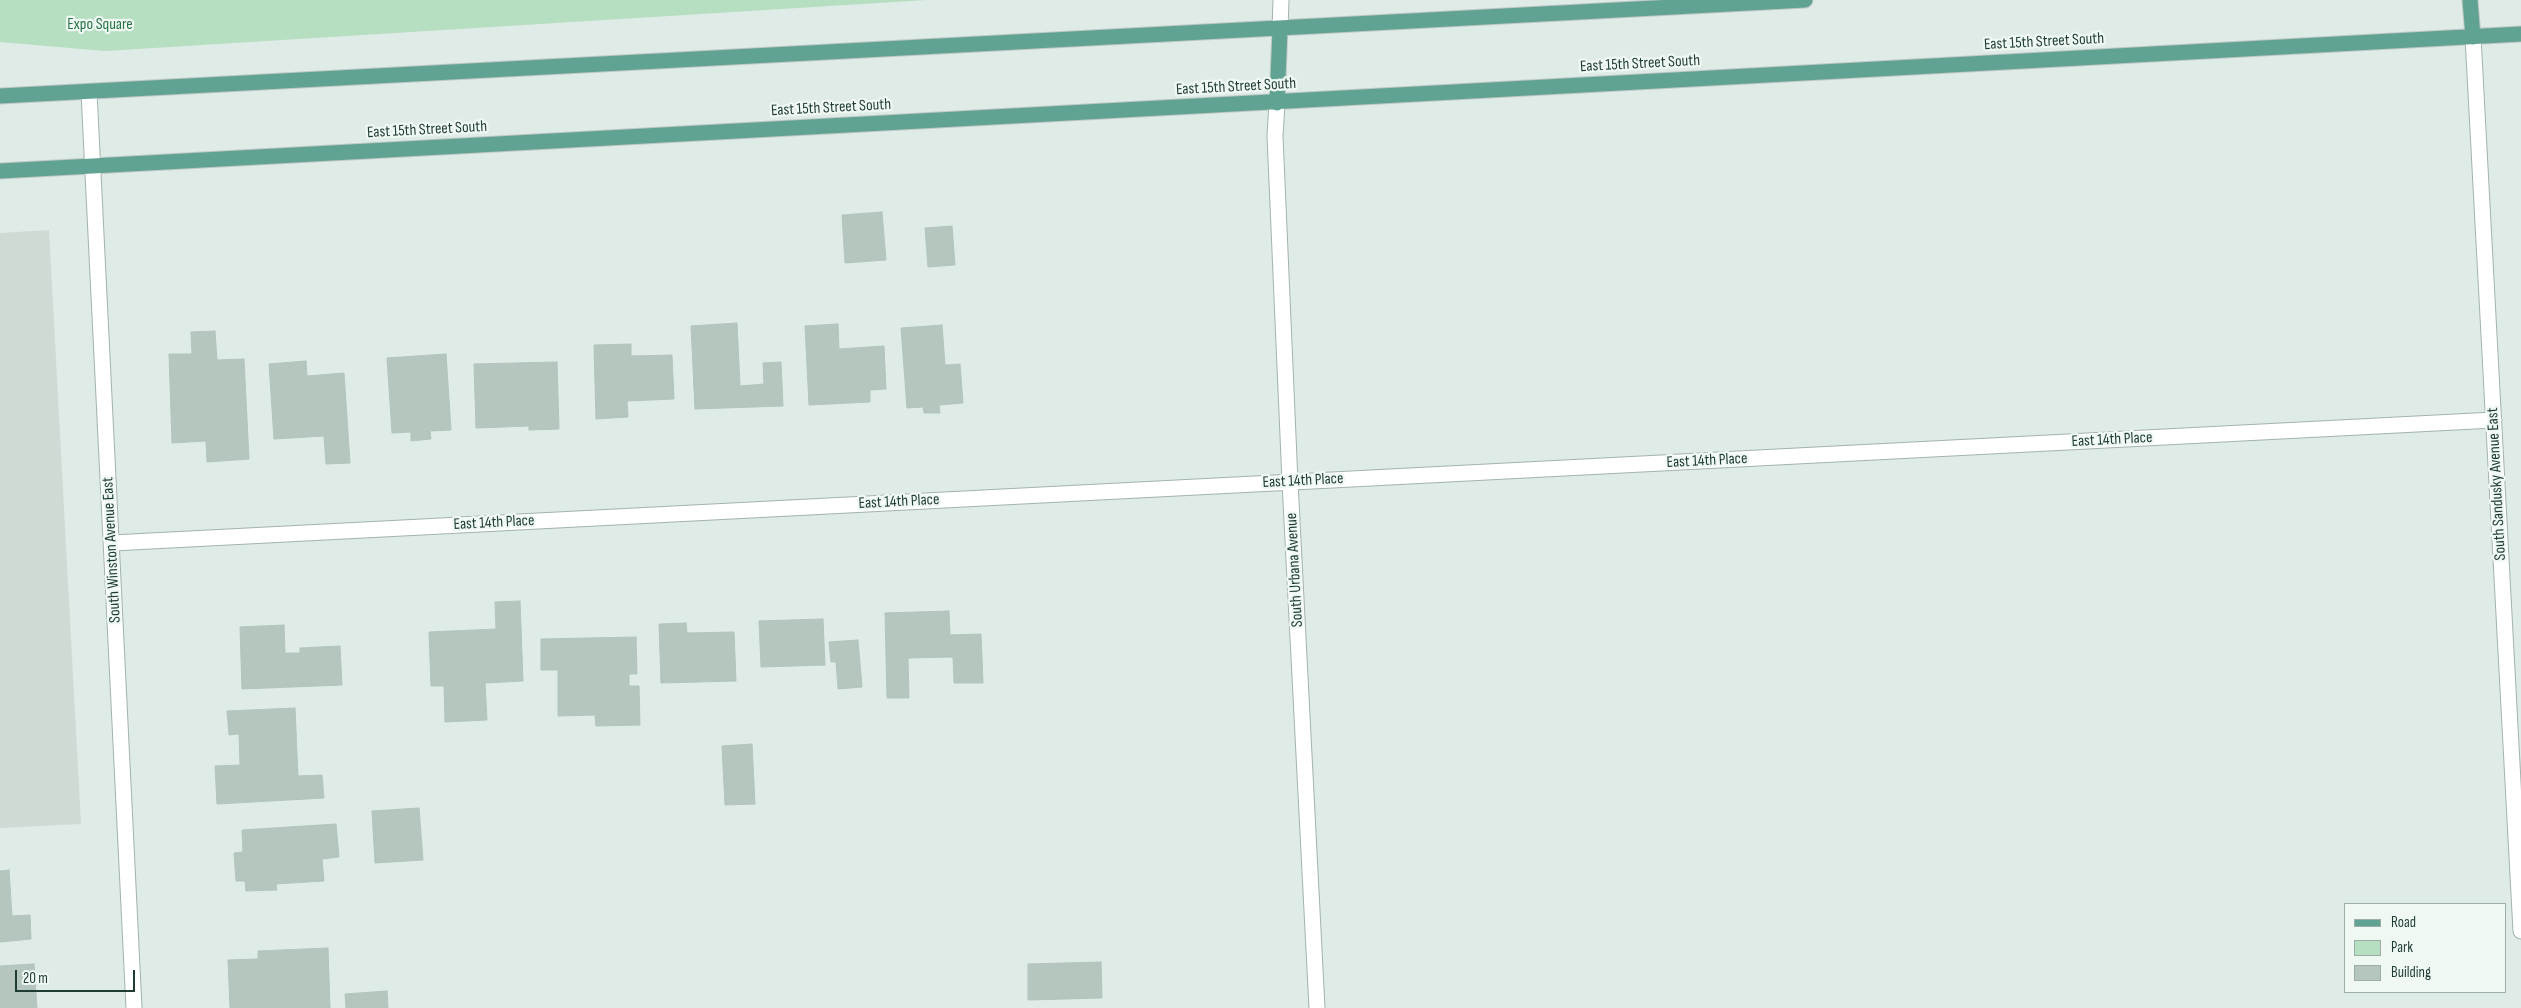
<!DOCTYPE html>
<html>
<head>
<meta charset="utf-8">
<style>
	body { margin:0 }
	#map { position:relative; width:2521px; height:1008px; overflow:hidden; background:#dfebe6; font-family:"Sofia Sans Condensed",sans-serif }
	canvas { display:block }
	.legend { position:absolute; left:2344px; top:903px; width:162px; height:90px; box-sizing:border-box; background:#eff8f3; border:1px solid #9cada7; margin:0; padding:6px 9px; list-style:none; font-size:15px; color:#1f3c34 }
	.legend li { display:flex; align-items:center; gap:10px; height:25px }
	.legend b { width:25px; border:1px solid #9cada7 }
	.scale { position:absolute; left:15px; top:970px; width:120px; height:22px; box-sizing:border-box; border:2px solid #1f3c34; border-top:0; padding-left:6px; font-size:15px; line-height:18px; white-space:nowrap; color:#1f3c34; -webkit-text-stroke:4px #eff8f3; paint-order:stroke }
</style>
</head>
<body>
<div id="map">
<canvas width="2521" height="1008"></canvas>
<ul class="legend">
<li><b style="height:6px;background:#61a392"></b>Road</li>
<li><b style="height:14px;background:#b6dec1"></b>Park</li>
<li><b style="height:14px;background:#b4c6be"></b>Building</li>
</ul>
<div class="scale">20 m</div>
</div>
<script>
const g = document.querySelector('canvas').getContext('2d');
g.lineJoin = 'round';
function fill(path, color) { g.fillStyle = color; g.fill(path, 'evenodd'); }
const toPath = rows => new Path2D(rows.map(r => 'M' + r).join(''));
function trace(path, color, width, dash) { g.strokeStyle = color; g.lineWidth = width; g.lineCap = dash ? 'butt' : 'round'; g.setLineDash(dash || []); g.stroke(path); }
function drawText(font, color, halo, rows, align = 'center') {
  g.font = font + ' "Sofia Sans Condensed",sans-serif'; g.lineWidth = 4.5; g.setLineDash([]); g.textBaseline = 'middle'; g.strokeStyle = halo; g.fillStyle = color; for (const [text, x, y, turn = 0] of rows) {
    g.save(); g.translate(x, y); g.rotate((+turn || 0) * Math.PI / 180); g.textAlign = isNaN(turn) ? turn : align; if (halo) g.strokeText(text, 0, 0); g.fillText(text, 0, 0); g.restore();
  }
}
fill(toPath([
	[49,230,81,824,0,828,0,233]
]), '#cddbd4');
fill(toPath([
	[0,0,927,0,105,51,0,42]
]), '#b6dec1');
const building = toPath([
	[882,212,886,260,845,263,842,215,882,212],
	[952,226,955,265,928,267,925,228,952,226],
	[737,323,740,386,764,384,763,363,781,362,783,406,695,409,691,326,737,323],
	[838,324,839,349,884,346,886,389,870,390,870,402,809,405,805,326,838,324],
	[942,325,945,365,960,364,963,403,939,405,940,413,924,413,923,407,907,408,901,328,942,325],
	[215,331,217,360,244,359,249,459,207,462,206,441,172,443,169,354,192,354,191,332,215,331],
	[631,344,631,356,672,355,674,399,627,401,628,417,596,419,594,345,631,344],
	[446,354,451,430,430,431,431,439,411,441,411,432,392,433,387,358,446,354],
	[306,361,307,376,344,373,350,463,326,464,324,436,274,439,269,364,306,361],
	[557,362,559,429,529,430,529,426,476,428,474,364,557,362],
	[520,601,523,681,485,683,487,720,445,722,444,686,431,686,429,632,496,629,495,602,520,601],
	[949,611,950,635,981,634,983,683,954,683,953,657,908,658,909,698,887,698,885,613,949,611],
	[823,619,825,665,761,667,759,621,823,619],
	[686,623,687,633,734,632,736,681,661,683,659,624,686,623],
	[284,625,285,653,300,653,300,648,340,646,342,685,242,689,240,627,284,625],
	[636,637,637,674,629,674,629,686,639,686,640,725,596,726,595,715,558,716,558,670,541,670,541,639,636,637],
	[858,640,862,687,838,689,836,662,831,662,829,642,858,640],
	[295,708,298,776,322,775,324,798,217,804,215,766,240,765,239,734,229,735,227,711,295,708],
	[752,744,755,804,725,805,722,746,752,744],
	[419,808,423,860,375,863,372,811,419,808],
	[336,824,339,857,322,859,324,881,276,884,277,890,246,891,245,881,236,881,234,853,243,852,242,830,336,824],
	[9,870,12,916,30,915,31,939,0,942,0,871,9,870],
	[328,948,330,1008,230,1008,228,960,258,959,258,951,328,948],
	[1101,962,1102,998,1028,1000,1028,964,1101,962],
	[34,964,37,1008,0,1008,0,966,34,964],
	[387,991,388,1008,346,1008,345,994,387,991]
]);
fill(building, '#b4c6be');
trace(building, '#b1c5bd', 1);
const minor = toPath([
	[1280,29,1281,0],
	[2473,37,2521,931],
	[89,92,134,1008],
	[1277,103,1275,136,1290,482,1317,1008],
	[112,543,2494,420]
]);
const major = toPath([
	[2470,0,2473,37],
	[0,96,1805,0],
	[1277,103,1280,29],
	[0,171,2521,34]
]);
trace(minor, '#a2b3ad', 17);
trace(major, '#c0c8c6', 17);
trace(minor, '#fff', 15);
trace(major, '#61a392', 15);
drawText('16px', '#277545', '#eff8f3', [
	["Expo Square",100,25]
]);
drawText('16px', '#1f3c34', '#eff8f3', [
	["East 15th Street South",2044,42,-3],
	["East 15th Street South",1640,64,-3],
	["East 15th Street South",1236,87,-3],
	["East 15th Street South",831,108,-3],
	["East 15th Street South",427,130,-3],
	["East 14th Place",2112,440,-3],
	["East 14th Place",1707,461,-3],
	["East 14th Place",1303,481,-3],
	["South Sandusky Avenue East",2497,484,-93],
	["East 14th Place",899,502,-3],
	["East 14th Place",494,523,-3],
	["South Winston Avenue East",112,550,-93],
	["South Urbana Avenue",1295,570,-93]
]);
</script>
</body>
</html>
